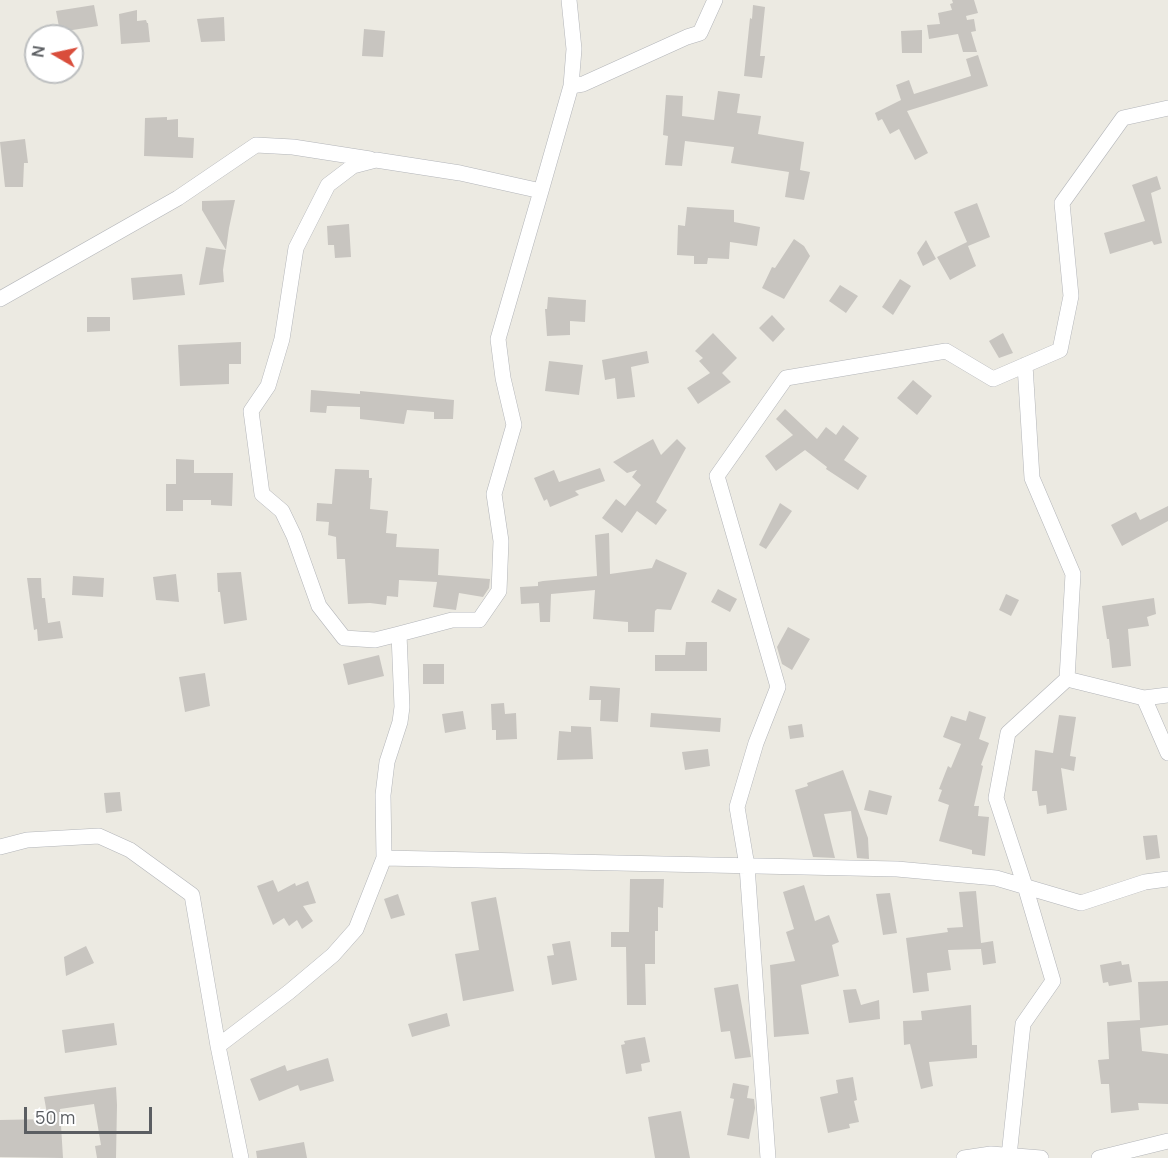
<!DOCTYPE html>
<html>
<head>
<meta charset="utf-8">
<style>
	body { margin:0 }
	#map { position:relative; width:1168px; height:1158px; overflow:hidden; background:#eceae2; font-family:Manrope,sans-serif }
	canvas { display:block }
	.north { position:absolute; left:24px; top:24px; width:60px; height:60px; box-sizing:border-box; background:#fff; border:2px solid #bdbfc0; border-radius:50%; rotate:279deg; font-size:16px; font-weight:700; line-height:24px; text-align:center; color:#5b5e62 }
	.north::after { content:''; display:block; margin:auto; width:21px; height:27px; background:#d94d3b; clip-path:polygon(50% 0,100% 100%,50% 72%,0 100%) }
	.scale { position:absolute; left:24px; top:1107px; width:128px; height:27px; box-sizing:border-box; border:3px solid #5b5e62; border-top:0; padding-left:8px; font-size:18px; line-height:21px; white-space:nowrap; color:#5b5e62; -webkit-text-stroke:4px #fff; paint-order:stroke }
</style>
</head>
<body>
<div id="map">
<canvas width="1168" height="1158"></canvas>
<div class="north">N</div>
<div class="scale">50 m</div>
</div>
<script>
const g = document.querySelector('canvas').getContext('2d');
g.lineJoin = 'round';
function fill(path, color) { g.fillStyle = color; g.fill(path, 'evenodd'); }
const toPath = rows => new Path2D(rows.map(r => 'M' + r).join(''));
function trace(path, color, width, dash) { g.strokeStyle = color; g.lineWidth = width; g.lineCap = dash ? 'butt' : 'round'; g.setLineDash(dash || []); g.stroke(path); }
fill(toPath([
	[952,0,974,0,978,13,966,16,967,20,974,19,976,31,971,32,977,52,963,52,958,34,929,39,927,25,940,24,938,13,952,10,950,4,953,3],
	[94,5,98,26,60,32,56,11],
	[753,5,765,7,760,56,765,56,762,78,744,76,750,18,752,19],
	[137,10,137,21,146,20,147,23,148,23,150,42,121,44,119,14],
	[224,17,225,41,201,42,197,19],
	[364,29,385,31,383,57,362,56],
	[922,30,922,53,902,53,901,31],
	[978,55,988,86,907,111,928,153,915,160,899,129,890,134,882,119,878,121,875,113,901,100,896,85,909,80,914,94,971,76,966,59],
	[718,91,740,94,737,113,761,116,758,134,804,142,800,170,810,172,804,200,785,197,789,172,731,163,734,147,685,141,682,166,665,165,668,136,663,135,666,95,683,96,682,116,714,120],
	[167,117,167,120,178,119,178,137,194,138,193,158,144,156,145,118],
	[25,139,28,163,24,163,23,187,5,187,0,142],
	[1157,176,1161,189,1151,193,1162,243,1154,245,1152,241,1110,254,1104,233,1145,221,1132,185],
	[235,200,229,228,226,250,202,210,202,201],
	[977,203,990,237,968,246,976,266,950,280,937,257,967,242,954,212],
	[687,207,734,210,734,222,760,227,757,246,730,242,729,259,708,258,707,264,694,264,694,256,677,255,678,225,685,226],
	[349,224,351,257,335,258,334,245,328,245,327,226],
	[794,239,804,246,810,256,784,299,762,288,772,267,775,268],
	[926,240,936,259,923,266,917,253],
	[206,247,226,250,223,270,224,282,199,285],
	[182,274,185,295,133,300,131,278],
	[900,279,911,286,893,315,882,307],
	[840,285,858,296,846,313,829,301],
	[548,297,586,300,585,322,570,321,570,335,547,336,545,309,547,309],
	[772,315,785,329,773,342,759,328],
	[87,317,110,317,110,331,87,332],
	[713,333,737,358,722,373,731,382,698,404,687,388,710,373,699,361,703,358,695,351],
	[1003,333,1013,353,999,358,989,341],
	[241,342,241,364,229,364,229,384,180,386,178,345],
	[647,351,649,363,631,367,635,397,617,399,615,378,605,380,602,360],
	[549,361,583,365,579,395,545,391],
	[913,380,932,396,917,415,897,398],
	[311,390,360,394,360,391,454,400,453,419,434,419,434,412,407,410,404,424,360,419,360,407,332,406,327,406,326,413,310,412],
	[785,409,817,439,826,427,836,435,843,425,859,438,844,460,867,476,858,490,826,469,827,467,805,450,776,471,765,456,793,435,776,419],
	[653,439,661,455,677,439,686,448,656,502,667,510,656,525,637,511,622,533,602,518,616,499,625,506,641,485,632,477,637,470,627,473,613,462],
	[176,459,194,460,194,473,233,473,232,506,211,505,211,500,183,500,183,511,166,511,166,484,176,484],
	[600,468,605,481,575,491,579,495,550,507,547,499,544,501,534,478,554,470,559,482],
	[335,469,369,470,369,478,372,478,370,509,388,511,386,533,397,534,396,547,439,549,438,575,490,579,489,588,483,597,459,593,456,610,433,607,437,582,399,580,398,597,387,596,386,605,370,603,348,604,345,559,337,559,336,537,328,535,329,522,316,521,317,503,332,504],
	[780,503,792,511,766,549,759,545],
	[1168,506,1168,521,1122,546,1111,525,1136,512,1140,520],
	[609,533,610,574,652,568,656,559,687,573,671,610,657,609,655,611,654,632,628,632,628,622,593,619,595,590,551,594,550,622,540,622,539,603,521,604,520,587,538,586,538,582,543,581,597,576,595,535],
	[241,572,247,620,224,624,220,592,218,592,217,573],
	[176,574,179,602,156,600,153,577],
	[73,576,104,578,103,597,72,595],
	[27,578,41,578,42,598,45,598,48,623,60,621,63,638,38,641,37,629,34,630],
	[718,589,737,599,730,612,711,602],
	[1006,594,1019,600,1011,616,999,610],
	[1154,598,1156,614,1147,617,1149,626,1128,629,1131,666,1112,668,1109,639,1107,639,1102,606],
	[788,627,810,639,792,670,782,664,777,647],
	[686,642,707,642,707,671,655,671,655,655,685,655],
	[379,655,384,676,348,685,343,664],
	[423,664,444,664,444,684,423,684],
	[205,673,210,706,185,712,179,677],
	[590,686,620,688,618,722,600,721,601,700,589,700],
	[504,703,505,714,516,713,517,739,496,740,496,730,492,730,491,704],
	[463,711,466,729,445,733,442,714],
	[969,711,986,717,979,739,989,743,981,765,983,766,974,806,979,806,978,816,989,817,985,856,972,854,972,850,939,841,949,805,938,801,942,790,939,789,948,766,951,768,961,744,943,737,951,716,966,721],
	[651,713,721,718,720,732,650,727],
	[1059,715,1076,717,1070,756,1076,757,1074,771,1061,768,1067,810,1047,814,1046,805,1039,806,1037,791,1032,791,1035,750,1053,753],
	[802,724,804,737,790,739,788,726],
	[571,726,591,727,593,759,557,760,559,731,571,732],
	[708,749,710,766,685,770,682,752],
	[843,770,868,838,869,859,857,858,851,811,824,814,835,858,813,857,795,790,808,786,807,783],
	[869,790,892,796,887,815,864,810],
	[120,792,122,811,106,813,104,793],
	[1157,835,1160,858,1146,860,1143,836],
	[630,879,664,879,663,908,658,907,658,931,655,931,655,964,645,964,646,1005,627,1005,626,947,611,947,611,932,629,932],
	[273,880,278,892,295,883,296,886,308,881,316,903,303,906,313,921,302,929,297,920,289,926,284,918,273,925,257,886],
	[804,885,815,921,829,915,839,942,832,945,839,976,801,985,809,1034,774,1037,770,965,795,961,786,932,794,929,783,892],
	[976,891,981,943,993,941,996,963,983,965,981,949,948,950,951,970,927,973,929,991,913,993,906,938,948,932,947,928,963,927,959,892],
	[890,893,897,933,883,935,876,894],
	[398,894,405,915,391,919,384,899],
	[496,897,514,991,463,1001,455,954,479,950,471,902],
	[570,941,577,980,552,985,547,956,554,955,552,944],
	[86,946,94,963,66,976,64,957],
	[1121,961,1122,965,1129,964,1132,982,1109,986,1108,982,1103,983,1100,965],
	[1168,981,1168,1025,1140,1028,1142,1051,1168,1054,1168,1104,1138,1103,1139,1110,1111,1113,1109,1084,1101,1084,1098,1060,1109,1059,1107,1022,1140,1020,1138,982],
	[738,984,751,1057,735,1059,730,1031,721,1032,714,988],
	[856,989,861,1005,879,1000,880,1019,849,1023,843,990],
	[971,1005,972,1045,977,1045,977,1058,929,1062,933,1086,921,1089,910,1044,904,1045,903,1021,922,1020,921,1011],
	[447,1013,450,1026,412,1037,408,1024],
	[114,1023,117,1045,65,1053,62,1030],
	[645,1037,650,1062,641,1064,642,1071,626,1074,621,1045,625,1044,624,1041],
	[328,1058,334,1081,300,1091,298,1085,259,1101,250,1079,285,1065,287,1071],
	[853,1077,857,1100,854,1101,859,1122,849,1124,850,1128,828,1133,820,1097,838,1093,836,1080],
	[733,1083,749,1086,747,1098,754,1099,755,1108,749,1139,727,1135,734,1099,730,1098],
	[116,1087,117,1105,116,1158,97,1158,95,1146,101,1145,94,1104,60,1109,63,1158,0,1157,0,1120,48,1119,44,1097],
	[681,1111,690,1158,655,1158,648,1117],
	[304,1142,307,1158,257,1158,256,1151]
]), '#c8c5c0');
const minor = toPath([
	[571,86,583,84,687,37,700,33,715,0],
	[0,299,178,198,256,145,293,147,370,159],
	[399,634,375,640,344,638,319,606,294,536,282,511,262,494,251,411,268,386,282,339,296,248,328,185,353,166,376,160,460,173,541,191,571,86,574,49,569,0],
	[1067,679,1144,698,1168,753],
	[1144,698,1168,695],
	[0,847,27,840,99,836,130,850,192,895,218,1046,241,1158],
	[384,858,897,869,996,878,1081,903,1145,882,1168,879],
	[218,1046,289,992,333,955,356,929,384,858,383,795,387,762,400,722,402,707,399,634,452,620,479,620,499,591,501,541,494,494,514,425,503,378,498,339,541,191],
	[1009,1156,1023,1024,1053,981,1025,886,996,798,1008,733,1067,679,1073,574,1032,478,1025,365],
	[768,1158,747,866,737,807,756,743,778,687,717,476,786,378,946,351,993,379,1060,350,1071,296,1062,203,1123,118,1168,108],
	[964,1158,991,1154,1041,1158],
	[1099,1158,1168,1141]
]);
trace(minor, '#b3b5b9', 16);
trace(minor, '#fff', 15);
</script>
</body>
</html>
